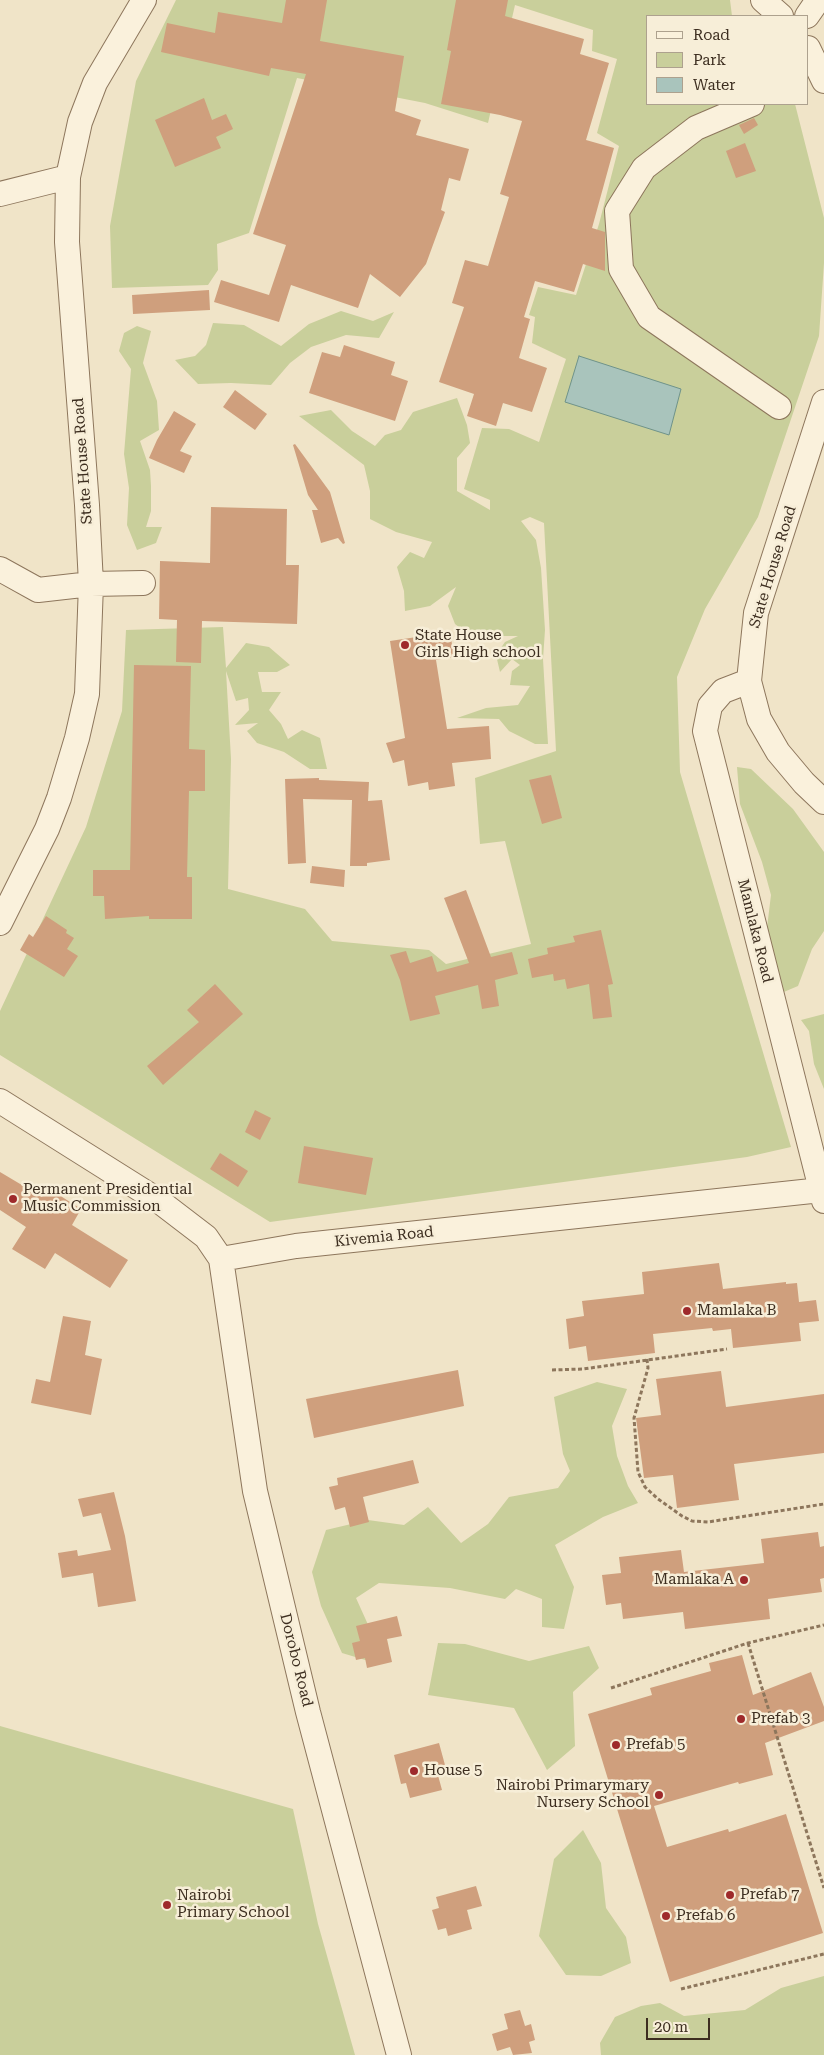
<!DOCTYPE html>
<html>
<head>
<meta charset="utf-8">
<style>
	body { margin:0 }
	#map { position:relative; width:824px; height:2055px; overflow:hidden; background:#f0e4c8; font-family:"Roboto Serif",serif }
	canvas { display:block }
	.legend { position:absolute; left:646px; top:15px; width:162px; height:90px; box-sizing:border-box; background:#f7eed8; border:1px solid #ada18e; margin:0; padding:6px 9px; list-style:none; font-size:15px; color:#3d2e20 }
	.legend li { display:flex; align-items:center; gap:10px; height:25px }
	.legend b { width:25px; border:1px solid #ada18e }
	.scale { position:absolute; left:646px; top:2018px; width:64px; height:22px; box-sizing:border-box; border:2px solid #3d2e20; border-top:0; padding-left:6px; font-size:15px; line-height:18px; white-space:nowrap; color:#3d2e20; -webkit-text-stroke:4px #f7eed8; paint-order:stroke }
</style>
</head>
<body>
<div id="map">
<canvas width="824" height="2055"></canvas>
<ul class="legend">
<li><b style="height:6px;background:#faf1dc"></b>Road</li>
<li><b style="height:14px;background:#c9cf9b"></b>Park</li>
<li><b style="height:14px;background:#a9c4bc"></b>Water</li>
</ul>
<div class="scale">20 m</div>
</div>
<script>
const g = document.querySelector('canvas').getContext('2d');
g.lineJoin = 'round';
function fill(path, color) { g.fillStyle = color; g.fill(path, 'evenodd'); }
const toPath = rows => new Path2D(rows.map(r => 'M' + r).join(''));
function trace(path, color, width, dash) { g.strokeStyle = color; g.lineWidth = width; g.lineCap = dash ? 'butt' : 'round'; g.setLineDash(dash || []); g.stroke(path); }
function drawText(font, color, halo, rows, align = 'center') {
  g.font = font + ' "Roboto Serif",serif'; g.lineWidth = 5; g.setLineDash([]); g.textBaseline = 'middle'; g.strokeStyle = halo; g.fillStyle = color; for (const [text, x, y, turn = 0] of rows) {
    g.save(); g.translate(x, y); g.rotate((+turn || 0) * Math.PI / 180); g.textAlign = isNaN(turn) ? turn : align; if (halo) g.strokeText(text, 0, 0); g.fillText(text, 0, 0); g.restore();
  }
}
fill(toPath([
	[176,0,730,0,732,16,648,16,648,104,795,104,824,218,824,263,819,336,758,517,705,609,677,677,680,772,791,1147,747,1157,270,1222,0,1055,0,1011,86,827,122,711,126,630,223,627,226,668,246,643,269,647,290,665,277,672,258,672,262,692,281,692,269,710,281,724,288,739,302,730,320,738,327,769,310,769,284,752,257,743,247,731,258,723,235,725,249,710,248,698,236,701,226,671,231,759,228,889,305,909,332,941,429,950,446,964,531,944,505,841,480,844,475,778,556,751,544,523,530,517,521,521,536,540,541,568,545,630,543,659,548,744,535,744,509,731,499,719,457,718,486,708,518,705,530,686,510,685,512,671,520,665,512,659,500,672,496,655,505,642,518,636,471,636,455,624,448,606,456,587,430,606,405,611,404,591,397,567,410,552,424,558,432,542,396,532,370,519,370,491,364,465,299,416,331,410,352,431,375,446,385,435,401,430,413,412,457,398,467,425,470,443,457,458,457,491,490,510,490,500,464,489,482,428,509,429,539,442,566,359,532,343,535,317,529,315,538,287,576,295,599,224,619,146,597,133,617,59,592,51,593,30,515,5,488,123,425,103,297,78,249,233,217,244,218,270,208,285,112,288,110,226,136,81],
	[341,311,373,321,394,312,379,338,346,335,311,347,290,363,271,385,231,383,198,384,175,360,195,356,206,345,213,323,244,325,281,346,309,324],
	[137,326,151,331,143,363,157,401,159,430,140,441,150,470,151,486,151,511,146,527,162,527,156,543,137,550,127,525,129,488,124,454,131,369,119,351,124,333],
	[737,767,751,769,793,809,824,852,824,931,812,949,798,986,779,994,765,944,771,895,762,862,740,804],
	[824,1014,824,1089,814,1064,809,1031,801,1020],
	[597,1382,627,1389,612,1426,617,1456,628,1486,638,1503,603,1517,555,1545,574,1587,564,1629,542,1627,542,1599,516,1589,505,1599,450,1588,379,1583,356,1598,370,1629,372,1662,342,1653,321,1606,312,1572,326,1530,368,1520,404,1525,428,1507,461,1543,488,1524,509,1497,558,1488,570,1471,563,1454,554,1397],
	[438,1643,465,1644,529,1661,589,1646,599,1668,573,1692,575,1746,547,1770,514,1708,428,1695],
	[0,1726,293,1809,318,1924,355,2055,0,2055],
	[583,1830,601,1863,606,1908,626,1937,631,1963,601,1976,566,1975,539,1936,554,1859],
	[824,1976,824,2055,601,2055,600,2043,615,2017,641,2006,660,2003,684,2016,745,2010,781,1988]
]), '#c9cf9b');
const water = toPath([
	[579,356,681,389,669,435,565,402,579,356]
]);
fill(water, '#a9c4bc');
trace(water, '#6f938a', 1);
fill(toPath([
	[286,0,327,0,320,41,404,56,395,111,421,120,416,135,469,149,460,181,449,178,441,210,445,212,426,264,400,297,370,274,358,308,291,285,279,322,214,302,221,280,269,295,286,245,253,234,306,74,271,68,269,76,161,52,167,23,215,33,218,12,282,23],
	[456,0,508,0,505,16,584,39,580,54,609,63,586,140,614,148,592,228,605,232,605,271,583,264,574,292,535,281,524,317,530,319,519,358,547,368,532,412,503,403,496,426,467,416,474,394,439,382,464,307,452,303,465,260,488,266,509,197,500,194,522,121,500,115,441,104,451,51,447,50],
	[204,98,212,120,226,114,233,129,216,137,221,148,175,167,155,120],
	[754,118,758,125,744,134,739,125],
	[745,143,756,171,736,178,726,151],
	[209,290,210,310,133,314,132,295],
	[344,345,395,362,391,375,408,381,395,421,309,393,322,352,340,357],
	[235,390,267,414,255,430,223,407],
	[174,411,196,424,180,451,192,456,184,473,149,458,157,440],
	[295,444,330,492,345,543,343,544,338,538,321,543,312,510,318,510,308,495,293,445],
	[211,507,287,509,286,565,299,565,297,624,202,621,201,663,176,662,177,620,159,619,160,561,210,563],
	[450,632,454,657,436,660,447,729,489,726,491,759,452,763,455,786,429,790,428,782,408,786,404,760,393,763,386,743,405,738,390,641],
	[134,665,191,666,189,749,205,750,205,791,189,791,187,877,192,877,192,919,149,919,149,916,105,919,104,896,93,896,93,870,130,870],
	[551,775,562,818,542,824,529,780],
	[319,778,319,780,369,782,368,801,382,800,390,860,367,863,367,866,350,866,352,800,303,799,306,863,288,864,285,779],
	[312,866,345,870,344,887,310,883],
	[466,890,491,957,512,952,518,974,495,980,499,1006,482,1009,478,985,435,996,440,1014,410,1021,400,980,390,955,406,951,410,963,432,956,437,972,469,963,444,898],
	[46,916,67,930,66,933,74,938,67,949,78,956,64,977,20,950,29,934,33,937],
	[601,930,613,984,608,985,612,1017,593,1019,589,984,567,989,565,979,554,981,553,974,532,978,528,959,548,954,547,948,575,942,573,936],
	[215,984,243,1014,163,1085,147,1066,199,1022,187,1010],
	[255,1110,271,1118,260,1140,245,1132],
	[304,1146,373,1158,366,1195,298,1183],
	[220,1153,248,1171,238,1187,210,1169],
	[0,1172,42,1197,48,1188,81,1209,72,1225,128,1260,110,1288,55,1253,45,1269,12,1249,26,1227,0,1210],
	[719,1263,723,1289,786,1282,786,1284,797,1283,799,1302,816,1300,819,1321,799,1323,801,1341,733,1348,731,1329,713,1331,712,1328,653,1334,655,1353,588,1361,586,1346,569,1349,566,1319,584,1316,582,1301,644,1294,642,1272],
	[63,1316,91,1321,85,1355,102,1359,91,1415,31,1403,36,1379,50,1382],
	[458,1370,464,1406,314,1438,306,1399],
	[721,1371,726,1407,824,1394,824,1453,734,1464,739,1500,677,1508,673,1475,644,1478,636,1418,661,1415,656,1379],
	[413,1460,419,1483,363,1497,369,1522,350,1527,345,1507,335,1510,329,1487,338,1485,337,1478],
	[114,1492,125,1536,136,1601,98,1607,93,1573,62,1578,58,1553,77,1550,78,1556,111,1550,101,1513,83,1517,78,1499],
	[818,1532,820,1547,824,1546,824,1578,820,1579,822,1592,768,1599,770,1619,685,1629,683,1612,623,1619,621,1603,606,1605,602,1575,621,1573,619,1557,681,1550,684,1572,764,1563,761,1539],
	[397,1616,402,1636,387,1639,392,1662,367,1668,365,1658,356,1660,352,1643,360,1641,356,1626],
	[742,1655,753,1695,811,1672,824,1707,824,1721,765,1743,773,1775,739,1784,738,1782,654,1806,667,1847,728,1829,729,1832,786,1814,823,1933,670,1982,588,1714,652,1695,650,1688,711,1671,709,1663],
	[439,1743,445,1765,436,1768,442,1790,410,1798,406,1783,401,1784,394,1755],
	[476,1886,482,1906,467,1910,472,1929,448,1936,446,1928,438,1930,432,1910,439,1908,436,1897],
	[520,2010,525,2026,531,2024,535,2040,529,2042,532,2053,513,2055,510,2047,497,2051,492,2034,508,2029,504,2014]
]), '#cf9f7d');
const minor = toPath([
	[763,0,781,16],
	[807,16,818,0],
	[808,48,824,81],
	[752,104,696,128,644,168,617,211,621,269,649,317,779,407],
	[0,194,68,177],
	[824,402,756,613,749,681,759,719,778,752,804,783,824,802],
	[0,569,38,590,91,584,143,583],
	[749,681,723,691,710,706,705,731,824,1201],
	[0,923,47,829,59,798,77,738,87,694,91,584,87,505,67,242,68,177,80,122,95,83,144,0],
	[0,1101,159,1201,206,1237,221,1259,255,1491,308,1712,399,2055],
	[221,1259,296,1246,821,1190]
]);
trace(minor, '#8d765c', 26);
trace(toPath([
	[647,1359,648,1368,634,1418,638,1472,645,1487,658,1499,682,1516,692,1521,708,1522,824,1504],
	[552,1370,583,1369,727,1349],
	[748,1643,824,1888],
	[611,1688,748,1643,824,1625],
	[681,1989,824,1954]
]), '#8d765c', 3, [4, 2.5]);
trace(minor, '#faf1dc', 24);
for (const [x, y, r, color] of [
	[405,645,5,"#9e2a2b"],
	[13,1199,5,"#9e2a2b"],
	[687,1311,5,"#9e2a2b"],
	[744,1580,5,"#9e2a2b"],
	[741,1719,5,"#9e2a2b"],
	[616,1745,5,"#9e2a2b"],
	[414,1771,5,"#9e2a2b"],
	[659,1795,5,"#9e2a2b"],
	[730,1895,5,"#9e2a2b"],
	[167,1905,5,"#9e2a2b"],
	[666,1916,5,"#9e2a2b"]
]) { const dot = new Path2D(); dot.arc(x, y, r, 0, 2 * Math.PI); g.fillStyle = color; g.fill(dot); trace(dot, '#f7eed8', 2); }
drawText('15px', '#3d2e20', '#f7eed8', [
	["State House Road",83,461,-94],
	["State House Road",773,567,-73],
	["Mamlaka Road",755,931,76],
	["Kivemia Road",384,1237,-6],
	["Dorobo Road",296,1660,76]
]);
drawText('15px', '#3d2e20', '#f7eed8', [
	["State House",415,636],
	["Girls High school",415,653],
	["Permanent Presidential",23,1190],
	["Music Commission",23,1207],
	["Mamlaka B",697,1311],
	["Mamlaka A",734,1580,"right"],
	["Prefab 3",751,1719],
	["Prefab 5",626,1745],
	["House 5",424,1771],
	["Nairobi Primarymary",649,1786,"right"],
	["Nursery School",649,1803,"right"],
	["Prefab 7",740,1895],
	["Nairobi",177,1896],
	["Primary School",177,1913],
	["Prefab 6",676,1916]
], 'left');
</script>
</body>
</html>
